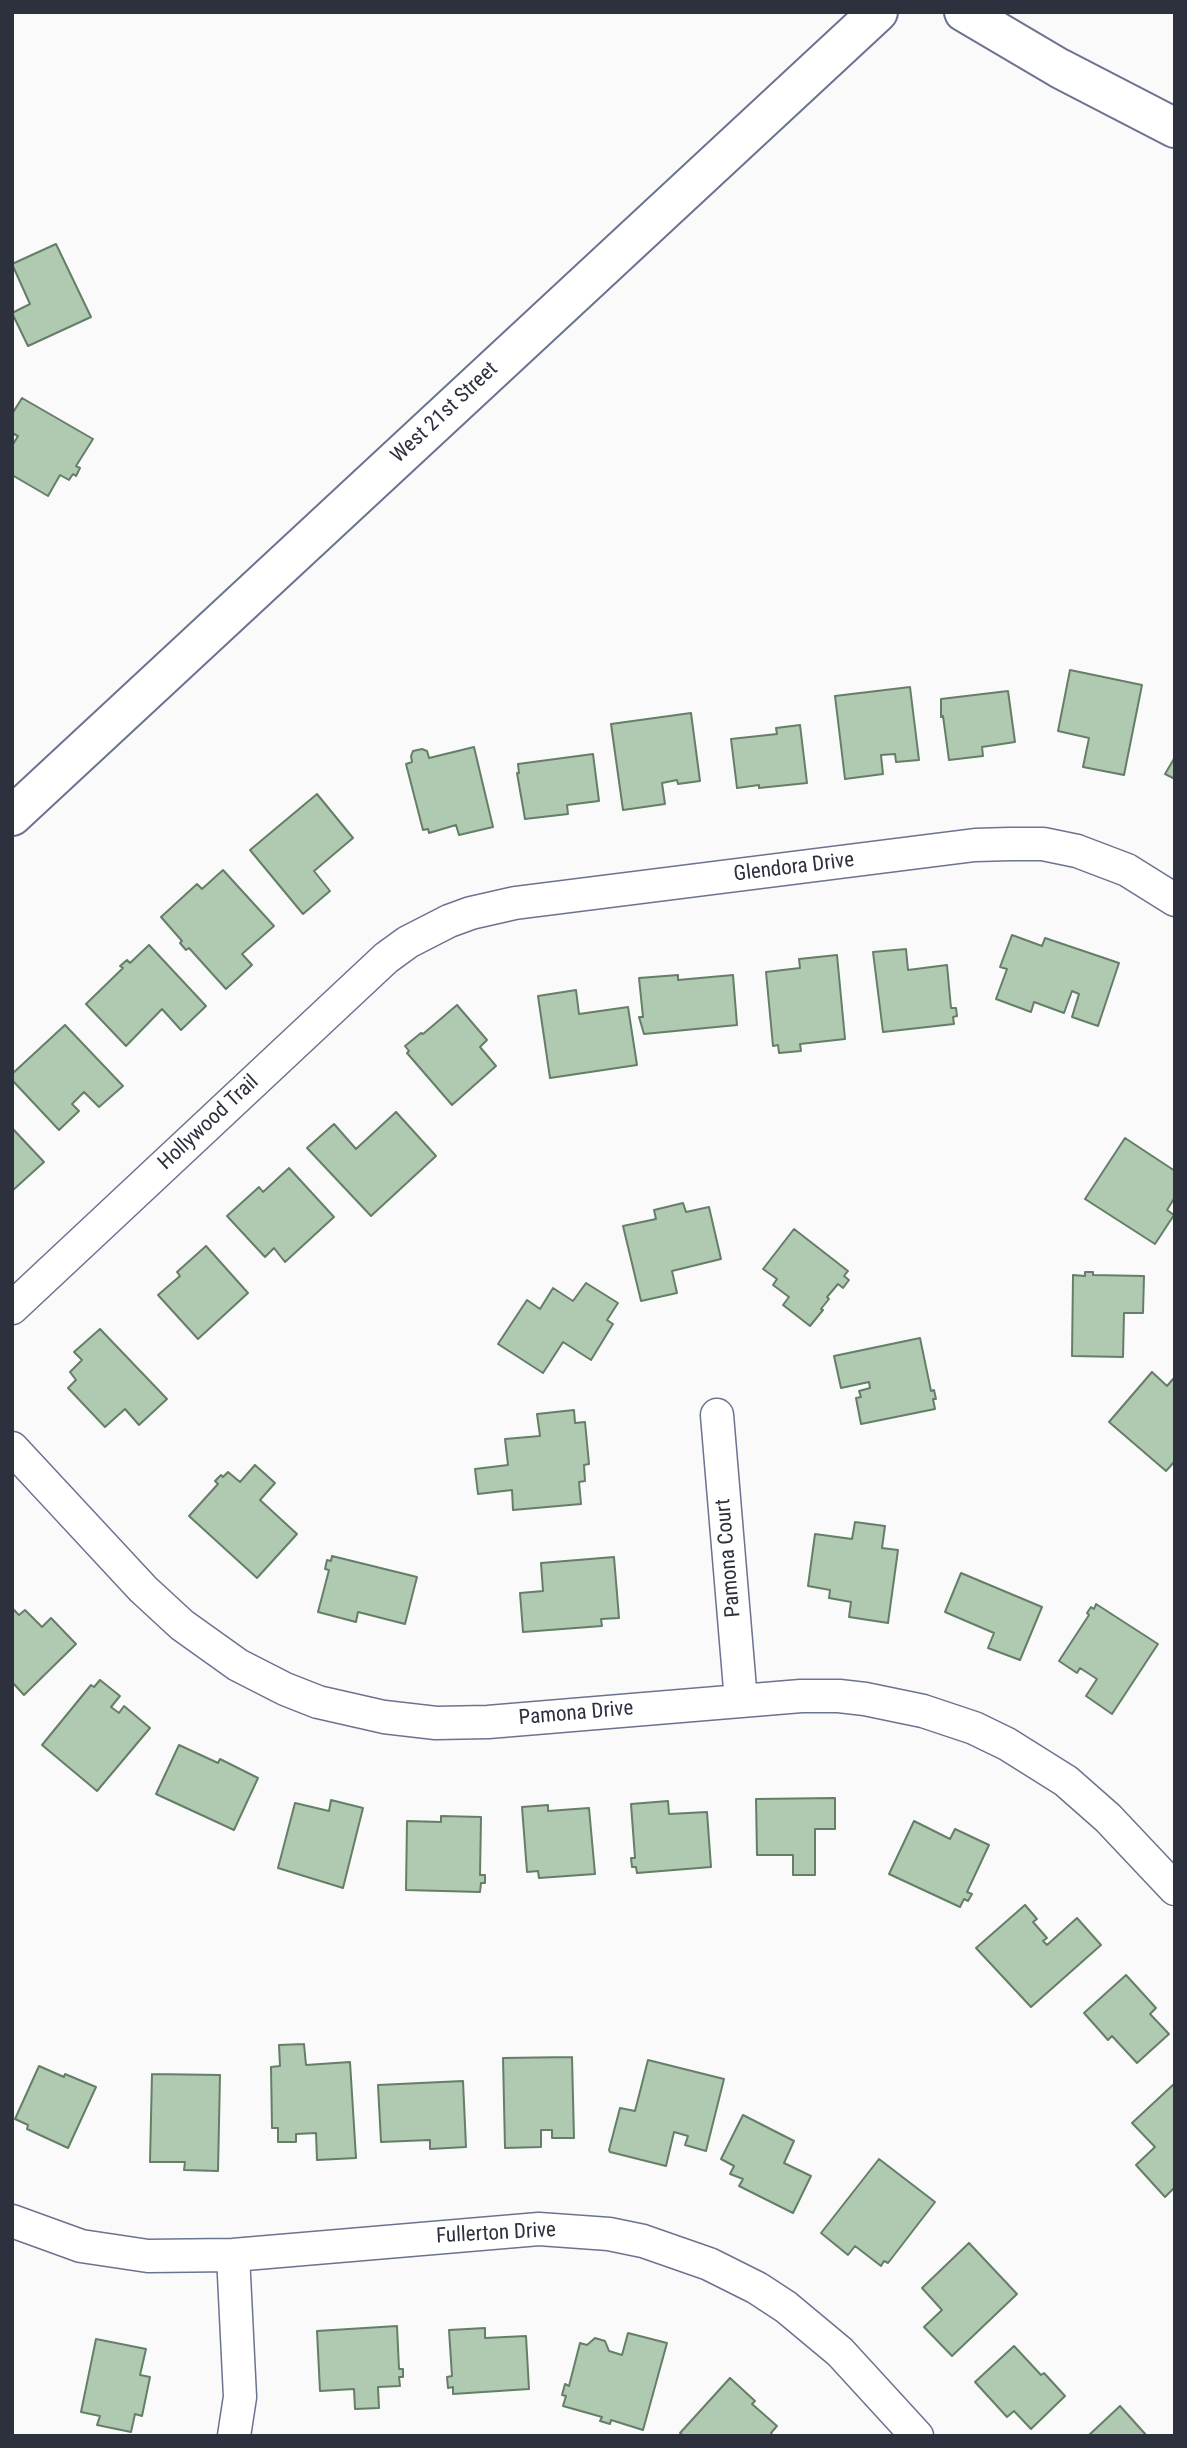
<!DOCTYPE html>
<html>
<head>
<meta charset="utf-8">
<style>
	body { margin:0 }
	#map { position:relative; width:1187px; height:2448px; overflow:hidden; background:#fafafa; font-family:"Roboto Condensed",sans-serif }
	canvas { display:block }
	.frame { position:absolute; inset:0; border:14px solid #2d303d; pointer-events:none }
</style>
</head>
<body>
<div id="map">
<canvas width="1187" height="2448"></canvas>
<div class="frame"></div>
</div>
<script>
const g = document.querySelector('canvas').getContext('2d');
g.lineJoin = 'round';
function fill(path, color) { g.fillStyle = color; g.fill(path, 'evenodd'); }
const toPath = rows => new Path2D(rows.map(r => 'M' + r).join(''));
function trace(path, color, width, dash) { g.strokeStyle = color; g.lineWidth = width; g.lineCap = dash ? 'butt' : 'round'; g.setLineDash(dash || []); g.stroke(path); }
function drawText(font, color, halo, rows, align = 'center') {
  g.font = font + ' "Roboto Condensed",sans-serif'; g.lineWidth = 5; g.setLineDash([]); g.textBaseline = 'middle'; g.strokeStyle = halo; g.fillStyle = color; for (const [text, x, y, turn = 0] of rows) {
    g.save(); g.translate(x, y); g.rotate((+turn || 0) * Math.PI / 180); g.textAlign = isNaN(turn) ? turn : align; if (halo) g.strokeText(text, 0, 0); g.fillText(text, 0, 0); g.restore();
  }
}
const building = toPath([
	[56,244,91,317,28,346,12,313,30,304,12,264,56,244],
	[22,398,93,439,76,466,80,468,76,476,73,474,69,480,60,475,48,496,12,475,12,446,18,436,12,433,12,414,22,398],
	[1070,670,1142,685,1124,775,1083,767,1089,738,1058,731,1070,670],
	[910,687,919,760,896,762,895,754,881,755,883,774,845,779,835,696,910,687],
	[1008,691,1015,742,982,747,983,756,949,760,943,716,941,717,941,699,1008,691],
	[691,713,700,781,678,784,677,780,662,783,665,804,623,810,611,724,691,713],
	[800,725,807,783,759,788,759,785,737,788,731,739,777,734,776,728,800,725],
	[474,747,493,827,459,835,456,825,429,833,428,829,423,830,406,764,412,762,411,756,413,751,422,749,427,751,429,758,474,747],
	[593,754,599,801,567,805,568,814,525,819,517,773,519,773,518,764,593,754],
	[1175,757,1175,779,1165,774,1175,757],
	[317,794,353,838,314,871,330,891,303,914,250,850,317,794],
	[223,870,274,926,242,954,252,965,226,989,189,948,186,950,180,943,182,941,161,917,197,884,202,889,223,870],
	[1012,935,1042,946,1045,938,1119,963,1098,1026,1072,1017,1079,994,1072,991,1064,1013,1034,1002,1031,1012,996,999,1007,969,1000,967,1012,935],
	[149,945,206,1006,181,1030,162,1009,126,1046,86,1004,123,968,120,966,127,960,130,963,149,945],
	[906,949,908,970,947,965,951,1008,956,1008,957,1016,953,1017,954,1024,883,1032,873,952,906,949],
	[837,955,845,1039,800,1044,801,1051,779,1053,778,1045,773,1046,766,972,800,968,799,959,837,955],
	[678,975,678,980,733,975,737,1025,644,1034,639,1017,643,1017,639,978,678,975],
	[576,990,579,1014,628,1007,637,1065,550,1078,538,996,576,990],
	[457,1005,487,1040,480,1047,496,1066,452,1105,407,1053,409,1051,405,1046,421,1033,423,1034,457,1005],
	[65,1025,123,1086,99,1107,84,1092,72,1104,79,1111,59,1130,12,1080,12,1074,65,1025],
	[396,1112,436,1156,371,1216,307,1148,334,1124,356,1149,396,1112],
	[12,1128,44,1162,12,1191,12,1128],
	[1125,1138,1175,1171,1175,1197,1167,1210,1174,1215,1155,1244,1085,1199,1125,1138],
	[289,1168,334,1217,285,1262,274,1248,265,1257,227,1216,259,1187,263,1192,289,1168],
	[683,1203,686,1212,709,1207,721,1259,672,1271,677,1293,641,1301,623,1226,656,1219,654,1210,683,1203],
	[794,1229,848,1271,844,1276,849,1280,843,1288,838,1284,827,1297,829,1299,821,1309,823,1310,810,1326,783,1305,789,1297,773,1285,777,1279,763,1269,794,1229],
	[206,1246,248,1293,198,1339,158,1295,180,1276,177,1272,206,1246],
	[1085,1272,1093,1272,1093,1275,1144,1276,1143,1313,1124,1313,1123,1357,1072,1356,1073,1275,1085,1276,1085,1272],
	[586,1283,618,1303,607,1320,613,1324,591,1360,563,1342,543,1373,498,1344,527,1300,540,1309,553,1288,573,1301,586,1283],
	[100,1329,167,1399,139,1425,125,1409,105,1427,68,1388,76,1380,70,1372,82,1360,74,1352,100,1329],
	[920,1338,931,1391,934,1390,936,1399,933,1399,935,1409,861,1424,856,1398,861,1397,859,1391,870,1388,869,1382,841,1388,834,1356,920,1338],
	[1152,1372,1167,1386,1173,1379,1175,1381,1175,1461,1166,1471,1109,1422,1152,1372],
	[574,1410,575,1423,585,1422,589,1464,584,1465,585,1481,579,1482,581,1504,513,1510,512,1490,478,1494,475,1469,508,1465,505,1439,540,1436,537,1414,574,1410],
	[255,1465,275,1483,260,1500,297,1534,257,1578,189,1516,218,1484,215,1481,221,1475,223,1477,228,1472,240,1482,255,1465],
	[855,1522,885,1526,882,1548,898,1550,888,1623,849,1617,851,1602,829,1598,830,1590,808,1586,815,1534,852,1539,855,1522],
	[332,1556,417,1577,405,1624,358,1612,356,1622,318,1612,329,1570,325,1569,327,1560,331,1561,332,1556],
	[614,1557,619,1618,601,1619,602,1626,523,1632,520,1593,543,1591,541,1563,614,1557],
	[961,1573,1042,1607,1020,1660,988,1648,994,1633,945,1612,961,1573],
	[1096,1604,1158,1644,1112,1714,1086,1696,1097,1679,1080,1668,1077,1673,1059,1661,1089,1615,1087,1613,1091,1607,1094,1609,1096,1604],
	[12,1608,19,1615,25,1610,42,1627,51,1618,76,1644,24,1695,12,1682,12,1608],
	[100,1680,120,1696,111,1707,119,1713,124,1706,150,1728,97,1791,42,1745,91,1685,94,1687,100,1680],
	[179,1745,218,1763,220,1759,258,1778,234,1830,156,1794,179,1745],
	[835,1798,835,1829,815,1829,815,1875,793,1875,793,1855,757,1855,756,1799,835,1798],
	[331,1800,363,1808,343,1888,278,1868,295,1803,329,1811,331,1800],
	[668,1801,669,1814,707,1812,711,1867,637,1873,636,1867,632,1867,631,1858,635,1858,631,1804,668,1801],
	[548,1805,548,1811,589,1808,595,1874,539,1878,538,1871,527,1872,522,1807,548,1805],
	[441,1816,481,1817,480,1875,485,1875,485,1883,481,1883,480,1892,406,1890,407,1821,441,1822,441,1816],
	[914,1821,950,1839,955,1829,989,1845,967,1892,972,1894,968,1901,964,1899,960,1907,889,1874,914,1821],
	[1025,1905,1037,1919,1033,1922,1047,1938,1043,1941,1047,1945,1077,1918,1101,1945,1031,2007,976,1948,1025,1905],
	[1126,1975,1156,2008,1150,2014,1169,2034,1137,2063,1112,2036,1108,2040,1084,2013,1126,1975],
	[304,2044,306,2065,350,2062,356,2158,317,2160,316,2133,296,2134,296,2142,278,2142,278,2128,272,2128,271,2067,280,2066,279,2045,304,2044],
	[572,2057,574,2138,552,2138,552,2130,541,2130,541,2147,505,2148,503,2058,572,2057],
	[648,2060,724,2079,706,2151,685,2145,688,2136,674,2132,666,2166,610,2152,609,2150,620,2108,635,2111,648,2060],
	[39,2066,64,2077,65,2074,96,2087,68,2148,27,2129,28,2125,15,2119,39,2066],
	[152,2074,220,2075,218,2171,184,2170,185,2162,150,2162,152,2074],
	[463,2081,466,2147,430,2149,430,2140,381,2142,378,2085,463,2081],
	[1175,2083,1175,2187,1165,2197,1136,2165,1155,2147,1132,2123,1175,2083],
	[743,2115,794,2141,784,2163,811,2176,793,2213,739,2186,743,2179,730,2174,734,2166,721,2159,743,2115],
	[879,2159,935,2202,888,2263,884,2261,881,2266,855,2246,848,2255,821,2233,879,2159],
	[969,2243,1017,2294,952,2356,924,2327,942,2310,922,2288,969,2243],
	[397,2326,399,2369,403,2369,403,2377,399,2377,400,2386,378,2387,379,2408,355,2409,354,2389,320,2391,317,2331,397,2326],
	[485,2328,485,2338,526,2336,529,2389,453,2394,453,2387,448,2388,447,2377,452,2376,449,2330,485,2328],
	[628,2333,667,2343,643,2430,611,2420,610,2424,600,2421,602,2417,563,2406,566,2396,562,2395,565,2384,569,2386,580,2343,587,2345,595,2338,605,2341,609,2351,622,2355,628,2333],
	[96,2339,146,2349,140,2375,150,2377,142,2416,135,2414,131,2432,97,2425,100,2416,81,2412,96,2339],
	[1014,2346,1041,2375,1044,2373,1065,2396,1031,2429,1014,2411,1007,2417,975,2382,1014,2346],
	[730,2378,755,2401,752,2404,777,2426,771,2433,773,2436,684,2436,680,2433,730,2378],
	[1120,2406,1147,2436,1088,2436,1120,2406]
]);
fill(building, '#afcab1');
trace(building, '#657e67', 2);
const street = toPath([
	[12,1308,386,958,408,942,449,921,471,913,515,903,975,845,1010,844,1043,844,1077,851,1127,870,1175,900],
	[717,1415,741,1701],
	[12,1448,143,1589,182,1625,238,1665,285,1689,318,1702,384,1717,436,1723,488,1722,801,1696,839,1696,865,1699,923,1711,974,1728,1007,1744,1066,1781,1108,1818,1175,1889],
	[12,2221,81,2246,148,2256,233,2255,539,2229,609,2234,643,2241,709,2264,757,2288,786,2307,840,2352,917,2436],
	[233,2255,240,2397,234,2436]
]);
const secondary = toPath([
	[12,816,878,12]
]);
const highway = toPath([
	[964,12,1059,68,1175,128]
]);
trace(street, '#6b738f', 35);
trace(secondary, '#6b738f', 42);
trace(highway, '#6b738f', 42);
trace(street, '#fff', 32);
trace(secondary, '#fff', 38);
trace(highway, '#fff', 38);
drawText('21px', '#2d303d', '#fff', [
	["West 21st Street",445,413,-43],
	["Glendora Drive",794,868,-7],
	["Hollywood Trail",209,1123,-43],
	["Pamona Court",729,1558,-95],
	["Pamona Drive",576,1714,-5],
	["Fullerton Drive",496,2234,-3]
]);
</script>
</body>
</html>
